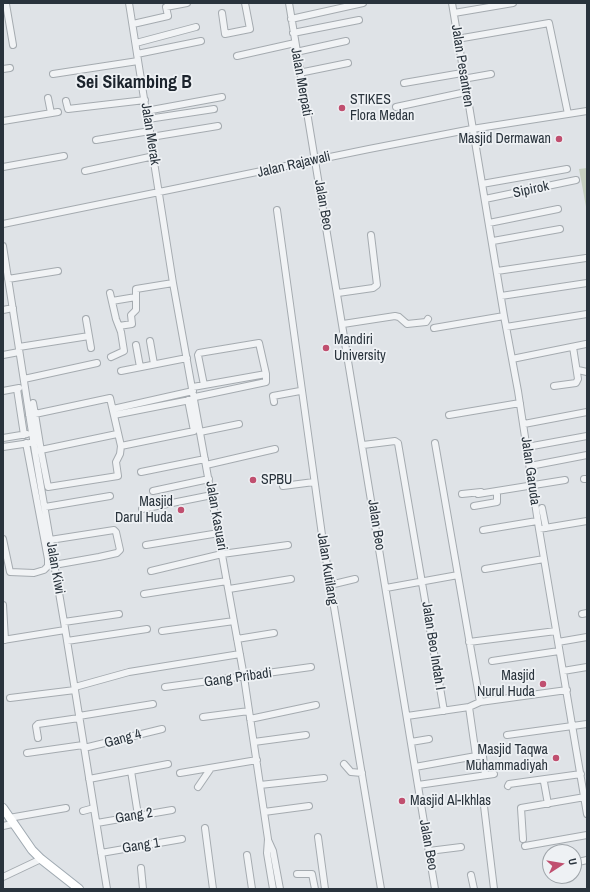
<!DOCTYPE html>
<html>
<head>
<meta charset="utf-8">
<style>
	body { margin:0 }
	#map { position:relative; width:590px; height:892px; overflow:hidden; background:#dfe3e7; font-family:"Archivo Narrow",sans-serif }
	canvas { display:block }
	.frame { position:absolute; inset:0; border:4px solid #29333c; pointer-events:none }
	.north { position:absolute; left:542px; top:844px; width:40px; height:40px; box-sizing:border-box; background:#eef1f4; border:1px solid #9fa5aa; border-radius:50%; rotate:78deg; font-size:11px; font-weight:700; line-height:16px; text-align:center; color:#29333c }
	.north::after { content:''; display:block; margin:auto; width:14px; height:18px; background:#c04f6f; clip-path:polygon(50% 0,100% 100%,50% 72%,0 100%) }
</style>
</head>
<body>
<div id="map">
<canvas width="590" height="892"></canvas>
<div class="frame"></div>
<div class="north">U</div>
</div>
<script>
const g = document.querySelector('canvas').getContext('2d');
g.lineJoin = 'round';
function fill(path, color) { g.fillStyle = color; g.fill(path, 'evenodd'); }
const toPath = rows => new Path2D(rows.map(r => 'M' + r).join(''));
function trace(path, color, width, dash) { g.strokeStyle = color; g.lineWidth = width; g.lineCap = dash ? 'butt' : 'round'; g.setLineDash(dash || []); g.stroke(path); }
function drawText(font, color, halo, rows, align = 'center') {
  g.font = font + ' "Archivo Narrow",sans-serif'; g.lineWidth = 3.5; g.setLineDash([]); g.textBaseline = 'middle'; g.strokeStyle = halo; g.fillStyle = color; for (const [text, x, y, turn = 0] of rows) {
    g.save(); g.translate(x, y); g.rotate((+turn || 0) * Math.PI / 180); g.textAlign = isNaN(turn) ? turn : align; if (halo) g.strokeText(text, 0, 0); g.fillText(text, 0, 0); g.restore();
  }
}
fill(toPath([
	[587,168,587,212,579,169]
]), '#c6d0c1');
const minor = toPath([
	[129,3,173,283,244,677,268,839,267,853,273,889],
	[289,3,435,889],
	[452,3,504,316,518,391,539,529,587,814],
	[6,4,13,45],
	[222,13,225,34,250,29,245,3],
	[454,13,513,3],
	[291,19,363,3],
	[133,24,168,16,166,7,187,3],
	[293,33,359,20],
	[457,39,549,23,568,114],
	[136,43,196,27],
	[296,52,346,41],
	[137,54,201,41],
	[237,56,295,43],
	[3,69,10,68],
	[299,73,348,63],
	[53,74,138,61],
	[463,79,491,74],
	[404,83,462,73],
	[48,98,51,113],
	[66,101,68,109,145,100],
	[396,107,466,92],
	[146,111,222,97],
	[148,119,214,109],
	[3,121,58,112],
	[151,137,218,126],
	[96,140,150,131],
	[3,167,64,156],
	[85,171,154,156],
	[482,184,567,169],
	[485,199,576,180],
	[277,210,322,535,381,889],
	[489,223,558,209],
	[3,224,369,149,472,129,587,111],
	[493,241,560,229],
	[3,246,35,452,64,622,107,889],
	[497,271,586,258],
	[8,279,58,271],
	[110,293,116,319,121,332,124,351,111,357],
	[338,293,373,288,377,285,371,235],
	[501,296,587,283],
	[112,301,136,297],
	[3,310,13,308],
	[86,319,91,348],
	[343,324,395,316,399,317,407,324,426,322,428,319],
	[119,326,132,324,131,315,136,310,136,289,173,283],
	[506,327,587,314],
	[434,328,504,316],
	[150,341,154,364],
	[136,345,140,367],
	[19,347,89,336],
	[3,355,19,352],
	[512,359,586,344],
	[578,370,587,372],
	[121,371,187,358],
	[24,379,97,363],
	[554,386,576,383,578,379,573,347],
	[193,387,266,374],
	[17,389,24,435],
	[3,391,19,388],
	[195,397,266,382,266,374,259,343,199,353,198,355,204,385],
	[274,402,273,396,300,391],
	[113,409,193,391],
	[29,415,35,414,110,398,121,446,120,454,116,462,118,476,48,487,41,451,35,414,33,403],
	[114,415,190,400],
	[449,415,520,403],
	[524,424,587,412],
	[200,432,239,424],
	[3,438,27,434],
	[435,443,480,702],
	[363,445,395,441,398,443,444,711],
	[121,446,194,431,188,400],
	[3,447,30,443],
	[527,447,587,436],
	[36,451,117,434],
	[206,465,275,449],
	[530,466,587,455],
	[141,472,205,459],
	[584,479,587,479],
	[283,486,314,482],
	[153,491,209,479],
	[462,494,481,492],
	[478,494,565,480],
	[474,506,497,502,497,491],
	[45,507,110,496],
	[542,508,546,528],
	[142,509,212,495],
	[539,529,587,521],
	[483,530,537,521],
	[3,539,10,572,34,573,44,570,48,566,48,559,26,443],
	[50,540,114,530,116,532,120,550,117,553,99,557,54,565],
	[146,545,219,533],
	[485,569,544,559],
	[151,571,222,554,288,545],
	[330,585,355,579],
	[386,588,458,575],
	[229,589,291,579],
	[144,594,227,581],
	[3,605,5,640],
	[582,614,587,613],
	[64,622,119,614],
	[162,631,234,621],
	[237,639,274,633],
	[3,640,65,630],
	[67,641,147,629],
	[469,642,556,631],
	[558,642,587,637],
	[492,661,559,651],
	[563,671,587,667],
	[75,687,129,672,240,654],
	[165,687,311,667],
	[10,698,75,690],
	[469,707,476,756,483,756,485,775],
	[79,716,153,704],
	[407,716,469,707,480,702,567,690],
	[203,717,249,711],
	[250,719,316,705],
	[507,735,587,724],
	[38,738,36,726,38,724,79,718],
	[254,742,306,735],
	[411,742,429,739],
	[84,748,162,729],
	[27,753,83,745],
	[344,764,351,772,362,773],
	[415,767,476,756],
	[131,771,138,815],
	[180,773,257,760],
	[89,779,168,764],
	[544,782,548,804],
	[260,785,324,778],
	[418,785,494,774],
	[508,786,509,784,581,774],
	[198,787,211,768],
	[484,806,494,889],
	[83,811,94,808],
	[264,812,309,806],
	[9,818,66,808],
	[97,823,172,810],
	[3,826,12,824],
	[205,828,213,889],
	[318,837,325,889],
	[523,839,521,808,585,797],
	[268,840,273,851,280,889],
	[525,846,587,835],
	[429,851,461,847],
	[101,853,182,839],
	[247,855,252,889],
	[574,863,587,860],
	[141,868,143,889],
	[297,874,312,874,315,889],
	[471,875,474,889],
	[3,877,41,859]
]);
const major = toPath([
	[3,808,32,850,41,859,79,889]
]);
trace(minor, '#a5abb0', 8);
trace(major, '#9fa9b1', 10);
trace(minor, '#f1f3f5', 6);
trace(major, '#fff', 8);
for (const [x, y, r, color] of [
	[342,108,4,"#c04f6f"],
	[559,139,4,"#c04f6f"],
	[326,348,4,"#c04f6f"],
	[253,480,4,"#c04f6f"],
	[181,510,4,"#c04f6f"],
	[543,684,4,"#c04f6f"],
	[556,758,4,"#c04f6f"],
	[402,801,4,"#c04f6f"]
]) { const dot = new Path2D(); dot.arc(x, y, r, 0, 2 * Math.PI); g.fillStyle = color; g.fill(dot); trace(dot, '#eef1f4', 1.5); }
drawText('14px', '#29333c', '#eef1f4', [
	["Jalan Pesantren",462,66,81],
	["Jalan Merpati",301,82,80],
	["Jalan Merak",150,134,81],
	["Jalan Rajawali",294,165,-13],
	["Sipirok",531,190,-12],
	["Jalan Beo",323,205,80],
	["Jalan Garuda",530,471,82],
	["Jalan Kasuari",216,516,80],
	["Jalan Beo",376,525,81],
	["Jalan Kiwi",55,568,80],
	["Jalan Kutilang",327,569,81],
	["Jalan Beo Indah I",433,646,81],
	["Gang Pribadi",238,678,-8],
	["Gang 4",123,739,-15],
	["Gang 2",134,816,-9],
	["Jalan Beo",428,845,80],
	["Gang 1",141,846,-9]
]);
drawText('14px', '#29333c', '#eef1f4', [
	["STIKES",350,100],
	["Flora Medan",350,116],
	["Masjid Dermawan",551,139,"right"],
	["Mandiri",334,340],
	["University",334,356],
	["SPBU",261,480],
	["Masjid",173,502,"right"],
	["Darul Huda",173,518,"right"],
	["Masjid",535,676,"right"],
	["Nurul Huda",535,692,"right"],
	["Masjid Taqwa",548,750,"right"],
	["Muhammadiyah",548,766,"right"],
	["Masjid Al-Ikhlas",410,801]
], 'left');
drawText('bold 18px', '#1c242d', '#eef1f4', [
	["Sei Sikambing B",134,83]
]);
</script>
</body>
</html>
